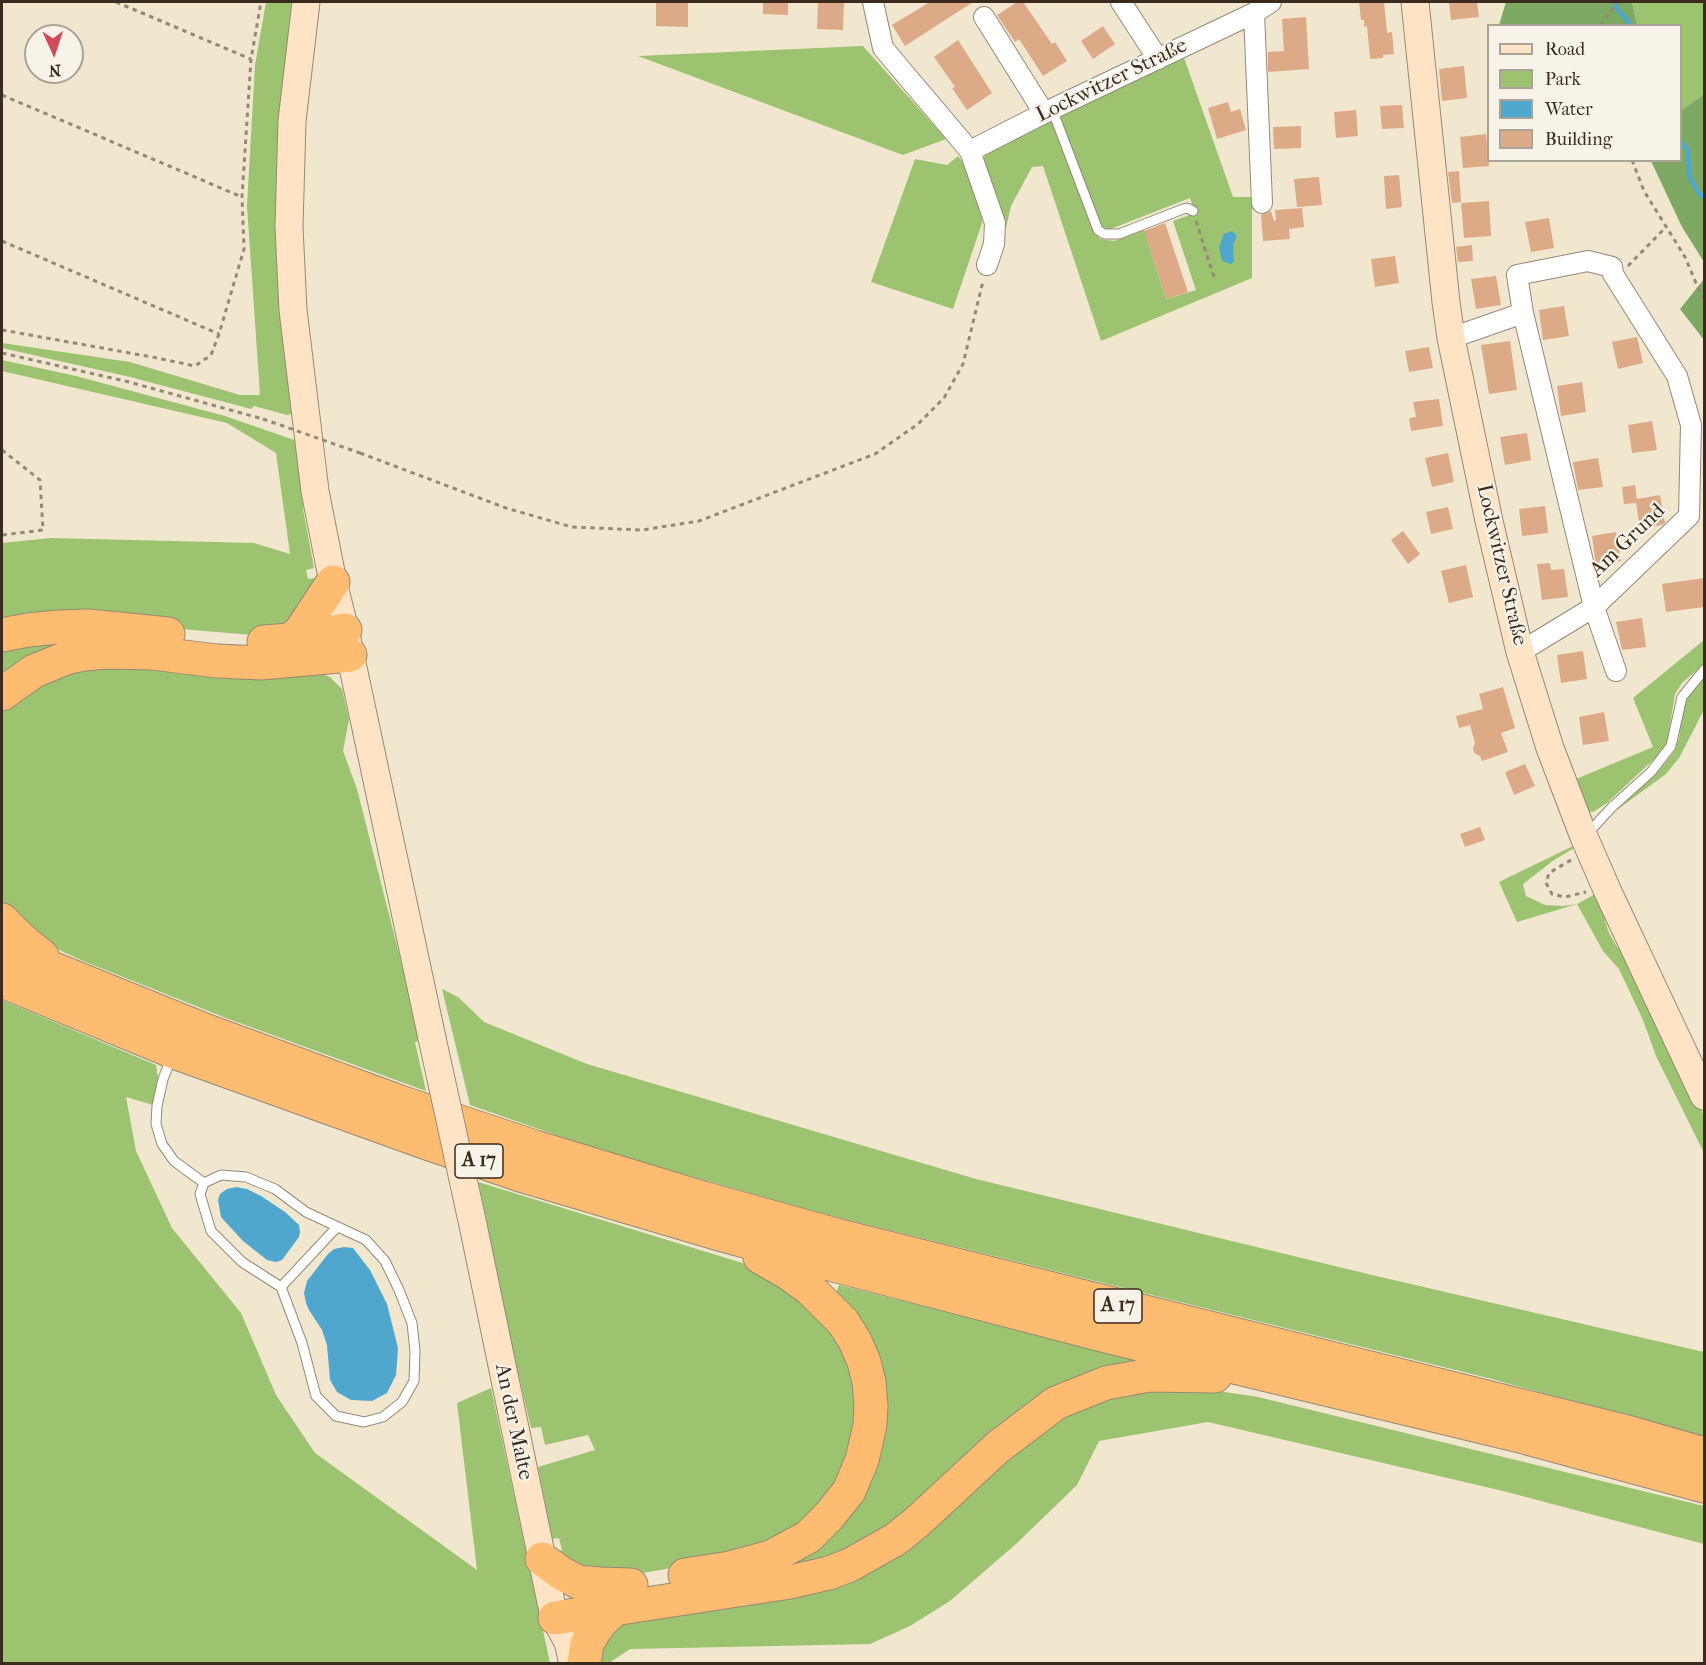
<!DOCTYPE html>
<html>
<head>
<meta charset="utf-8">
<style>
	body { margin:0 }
	#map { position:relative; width:1706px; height:1665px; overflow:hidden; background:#f1e7cf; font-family:"IM FELL French Canon",serif }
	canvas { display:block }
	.frame { position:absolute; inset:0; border:3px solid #3b2a1e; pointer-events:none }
	.legend { position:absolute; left:1487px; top:24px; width:195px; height:138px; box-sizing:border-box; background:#f7f3e8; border:2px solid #aca397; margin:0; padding:8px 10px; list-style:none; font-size:18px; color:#3b2a1e }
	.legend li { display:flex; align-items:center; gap:12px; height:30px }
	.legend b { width:30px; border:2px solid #aca397 }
	.north { position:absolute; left:24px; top:24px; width:60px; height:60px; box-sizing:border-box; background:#f7f3e8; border:2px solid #aca397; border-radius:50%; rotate:177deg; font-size:16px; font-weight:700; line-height:24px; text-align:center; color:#3b2a1e }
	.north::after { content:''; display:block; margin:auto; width:21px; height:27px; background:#d1495b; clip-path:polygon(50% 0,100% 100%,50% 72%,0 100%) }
</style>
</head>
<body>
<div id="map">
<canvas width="1706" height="1665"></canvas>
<div class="frame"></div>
<ul class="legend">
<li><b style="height:8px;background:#fee4c5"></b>Road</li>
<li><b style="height:16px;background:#9cc36f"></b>Park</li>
<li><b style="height:16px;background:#50a7cd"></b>Water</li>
<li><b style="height:16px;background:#ddaa87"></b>Building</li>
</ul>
<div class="north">N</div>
</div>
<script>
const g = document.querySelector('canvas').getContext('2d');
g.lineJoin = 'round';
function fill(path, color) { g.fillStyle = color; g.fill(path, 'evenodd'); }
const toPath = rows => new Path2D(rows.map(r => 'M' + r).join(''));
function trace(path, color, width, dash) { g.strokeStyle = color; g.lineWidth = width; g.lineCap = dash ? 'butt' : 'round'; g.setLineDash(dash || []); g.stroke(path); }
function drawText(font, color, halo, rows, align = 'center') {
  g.font = font + ' "IM FELL French Canon",serif'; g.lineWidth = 4.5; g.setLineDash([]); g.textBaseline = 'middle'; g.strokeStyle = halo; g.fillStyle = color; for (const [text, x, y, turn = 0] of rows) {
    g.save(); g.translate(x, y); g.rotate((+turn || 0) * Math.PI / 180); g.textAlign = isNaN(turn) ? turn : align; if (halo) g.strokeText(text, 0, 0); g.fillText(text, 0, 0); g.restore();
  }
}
fill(toPath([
	[266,2,297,2,295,413,287,415,254,406,251,409,130,377,2,348,2,343,130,362,240,395,260,395,247,206,255,65],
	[1632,2,1704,2,1704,94,1681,111,1680,26,1637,25],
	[863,46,946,139,903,155,638,56],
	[1182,52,1233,197,1252,197,1252,278,1101,341,1043,166,1032,167,1011,206,1006,228,982,163,985,155,989,148,1050,117,1093,228,1100,239,1114,241,1144,230,1166,299,1196,290,1173,221,1195,213,1190,198,1108,230,1098,226,1061,124,1061,116,1065,110],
	[958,156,965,165,982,212,982,223,953,309,871,282,915,159,947,165],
	[2,360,76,376,225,416,300,442,304,482,303,509,314,568,306,570,308,579,316,578,312,597,293,626,252,635,193,630,89,618,2,627,2,543,51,538,254,543,290,554,276,453,227,423,2,371],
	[1704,640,1704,664,1682,683,1675,694,1667,743,1663,751,1607,803,1593,812,1587,811,1576,779,1653,747,1633,698],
	[6,642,156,645,2,682,2,644],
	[72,667,317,672,330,677,342,689,349,719,343,751,357,789,421,1040,415,1042,426,1091,226,1018,83,961,59,950,29,931,2,907,2,708],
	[1704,676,1704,710,1679,758,1666,774,1603,820,1661,768,1675,750,1679,738,1683,709,1687,695],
	[1575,845,1576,847,1554,860,1523,884,1526,896,1545,905,1563,906,1577,904,1597,893,1602,906,1605,921,1609,933,1617,947,1625,955,1638,977,1704,1116,1704,1153,1656,1056,1643,1020,1619,969,1603,951,1577,904,1517,922,1499,882],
	[442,989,458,997,484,1022,587,1064,976,1179,1372,1275,1704,1352,1704,1437,1488,1378,812,1211,593,1148,470,1105],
	[2,1000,156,1065,158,1078,153,1105,126,1097,136,1151,172,1228,241,1313,276,1395,315,1453,477,1570,457,1403,491,1388,550,1663,2,1663],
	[478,1182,749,1265,768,1274,836,1329,862,1405,841,1485,788,1539,688,1565,632,1575,585,1576,556,1553,562,1550,559,1538,552,1539,538,1467,595,1450,588,1435,545,1445,541,1427,531,1428,483,1223,487,1222],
	[839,1285,1147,1363,1126,1371,866,1549,737,1577,872,1468,835,1297],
	[1178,1385,1258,1397,1704,1506,1704,1544,1503,1491,1208,1422,1099,1441,1077,1485,1016,1544,950,1601,910,1626,870,1644,630,1649,609,1663,590,1664,619,1618,792,1587,1081,1401]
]), '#9cc36f');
fill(toPath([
	[1506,2,1632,2,1637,25,1499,25],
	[1704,94,1704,262,1682,227,1651,161,1680,160,1681,111],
	[1704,279,1704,340,1680,309]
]), '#7da962');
fill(toPath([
	[1232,231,1237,236,1233,245,1234,261,1231,264,1222,261,1219,247,1224,234],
	[236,1187,247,1189,261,1196,285,1212,299,1225,300,1232,299,1237,282,1260,276,1262,267,1260,243,1241,221,1217,218,1200,220,1194,227,1189],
	[344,1247,353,1248,370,1270,387,1304,398,1348,396,1375,387,1393,372,1401,351,1400,337,1392,330,1380,327,1345,322,1330,309,1310,306,1303,304,1293,307,1281,328,1254,334,1249]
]), '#50a7cd');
trace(toPath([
	[1616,2,1616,8,1628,21,1629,26],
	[1680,142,1688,150,1689,176,1699,194,1704,197]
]), '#50a7cd', 4.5);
fill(toPath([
	[656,2,688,2,688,27,656,26],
	[763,2,788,2,788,15,763,14],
	[818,2,844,3,843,30,817,29],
	[930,2,973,2,905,46,892,25],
	[1017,2,1023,2,1052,44,1055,42,1067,61,1043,76,1019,39,1015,42,997,15],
	[1359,2,1384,2,1387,33,1392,32,1394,54,1383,55,1383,58,1370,59,1367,26,1364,27,1364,20,1361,20],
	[1449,2,1477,2,1479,17,1451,20],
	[1306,17,1309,69,1268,72,1268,52,1284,51,1282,19],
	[1103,26,1115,44,1093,59,1081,41],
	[958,40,992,93,967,110,952,88,955,87,934,57],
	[1464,66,1467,98,1442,101,1439,69],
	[1228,102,1231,112,1240,109,1246,130,1217,139,1208,108],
	[1402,105,1404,128,1382,129,1380,106],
	[1356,110,1358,136,1336,138,1334,112],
	[1301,126,1301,148,1274,149,1273,127],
	[1486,134,1489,166,1463,168,1460,137],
	[1459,171,1461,202,1452,203,1448,172],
	[1399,175,1402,207,1386,209,1384,176],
	[1319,177,1322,205,1297,207,1294,179],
	[1489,201,1491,236,1464,238,1461,203],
	[1302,208,1304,227,1289,229,1290,239,1263,241,1261,215,1268,213,1271,211,1274,221,1276,220,1275,210],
	[1549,218,1554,248,1531,252,1525,222],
	[1165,223,1188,292,1166,299,1144,231],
	[1472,245,1473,261,1458,262,1456,247],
	[1395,256,1399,283,1375,287,1371,259],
	[1496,276,1501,305,1476,309,1471,279],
	[1564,306,1569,336,1543,340,1539,310],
	[1637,337,1643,363,1618,369,1612,342],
	[1510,341,1517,390,1489,394,1481,345],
	[1429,347,1433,368,1409,372,1405,351],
	[1582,382,1586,412,1561,416,1557,386],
	[1439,399,1443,426,1411,431,1409,418,1416,417,1413,402],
	[1652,421,1657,450,1632,453,1628,425],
	[1527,433,1531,460,1505,465,1500,437],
	[1448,453,1454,482,1432,487,1425,458],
	[1598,458,1603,487,1578,490,1573,462],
	[1635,485,1637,499,1660,495,1665,523,1662,525,1640,529,1636,503,1624,504,1622,487],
	[1545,506,1548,533,1522,536,1519,509],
	[1448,507,1453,529,1431,534,1426,512],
	[1403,531,1420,554,1408,564,1391,540],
	[1616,532,1621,561,1596,565,1592,536],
	[1550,563,1551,570,1564,569,1568,597,1542,600,1537,564],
	[1466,565,1473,597,1449,603,1441,571],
	[1704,578,1704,607,1666,612,1662,584],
	[1642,618,1646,647,1622,650,1616,622],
	[1583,651,1587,679,1561,683,1557,655],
	[1503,687,1515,728,1501,733,1508,752,1482,761,1480,756,1474,753,1473,748,1475,743,1470,725,1459,728,1456,716,1483,709,1479,694],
	[1604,712,1609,741,1583,745,1579,717],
	[1525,764,1535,786,1514,795,1505,772],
	[1480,827,1485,840,1465,847,1460,834]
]), '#ddaa87');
const lane = toPath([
	[1052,109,1098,230,1104,234,1119,234,1183,209,1187,208,1193,211],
	[1588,833,1612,807,1651,772,1671,746,1682,697,1704,670],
	[172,1057,163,1079,157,1106,156,1124,162,1144,174,1161,204,1183,221,1175,246,1177,275,1189,306,1212,366,1240,385,1261,399,1290,412,1323,415,1351,414,1381,402,1402,383,1417,364,1422,336,1416,316,1396,302,1343,281,1287,242,1262,211,1231,200,1194,204,1183],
	[281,1287,337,1227]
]);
const street = toPath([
	[873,2,883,48,970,151,995,223,994,244,987,265],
	[1121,2,1158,59],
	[1254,13,1262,203],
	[984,17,1044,113],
	[970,151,1052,109,1254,13,1271,2],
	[1451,338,1523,313],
	[1520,652,1594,607,1689,516,1691,425,1677,376,1613,274,1612,267,1588,261,1517,275,1523,313,1594,607,1616,671]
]);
const secondary = toPath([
	[306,2,292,121,289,227,293,310,315,491,333,582,345,630,432,1038],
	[1415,2,1446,302,1451,338,1489,521,1520,652,1550,748,1584,837,1608,892,1704,1096],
	[473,1225,551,1602,555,1618,568,1642,573,1664]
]);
const highway = toPath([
	[2,635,28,630,58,627,89,626,168,634],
	[290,640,300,632,333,582],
	[264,642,290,640,345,630],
	[2,694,34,671,69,657,84,654,106,652,152,653,217,661,261,663,350,655],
	[2,920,21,939,42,956],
	[2,948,207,1031,400,1102,535,1147,703,1198,836,1235,1631,1433,1704,1454],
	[2,981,174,1052,424,1142,520,1175,719,1234,795,1255,1110,1337,1524,1437,1704,1486],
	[542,1559,561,1573,578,1582,600,1584,631,1585],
	[685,1575,730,1568,771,1557,808,1537,829,1516,849,1491,862,1460,870,1425,871,1406,869,1382,864,1362,855,1341,843,1322,810,1289,788,1273,760,1257],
	[555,1618,790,1582,829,1573,850,1565,896,1539,917,1522,998,1447,1056,1403,1106,1383,1149,1375,1215,1376],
	[584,1664,587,1644,593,1633,601,1622,615,1609]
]);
trace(lane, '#968876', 11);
trace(street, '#968876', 22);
trace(secondary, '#968876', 29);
trace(highway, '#968876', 35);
trace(toPath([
	[116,2,251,59],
	[1602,26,1602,23,1618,2],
	[2,95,242,197],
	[1632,160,1644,191,1685,257,1701,295,1704,299],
	[1196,221,1215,280],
	[2,241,219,334],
	[1628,266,1667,226],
	[2,330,152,357,195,366,211,355,219,334,244,249,242,197,251,59,261,2],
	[2,353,129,382,263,419],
	[2,450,40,480,43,530,2,535],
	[360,453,506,508,572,527,642,530,699,521,875,454,918,424,944,398,963,364,983,281],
	[1571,860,1549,873,1546,883,1552,894,1565,897,1586,892]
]), '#968876', 3, [4.5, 4.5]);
trace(lane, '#fff', 9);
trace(street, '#fff', 20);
trace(secondary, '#fee4c5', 27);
trace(highway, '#fdbc6f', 33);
const secondaryBridge = toPath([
	[432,1038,473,1225]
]);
trace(secondaryBridge, '#968876', 29, []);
trace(toPath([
	[263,419,360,453]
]), '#968876', 3, [4.5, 4.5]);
trace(secondaryBridge, '#fee4c5', 27);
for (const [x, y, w] of [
	[479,1161,48],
	[1118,1306,48]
]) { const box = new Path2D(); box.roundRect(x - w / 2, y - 17, w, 34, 4.5); g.fillStyle = '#f7f3e8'; g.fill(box); trace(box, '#3b2a1e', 1.5); }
drawText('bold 20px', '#3b2a1e', null, [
	["A 17",479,1161],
	["A 17",1118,1306]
]);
drawText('21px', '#3b2a1e', '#f7f3e8', [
	["Lockwitzer Straße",1112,81,-26],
	["Am Grund",1628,541,-44],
	["Lockwitzer Straße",1501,565,77],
	["An der Malte",513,1422,78]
]);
</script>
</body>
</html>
